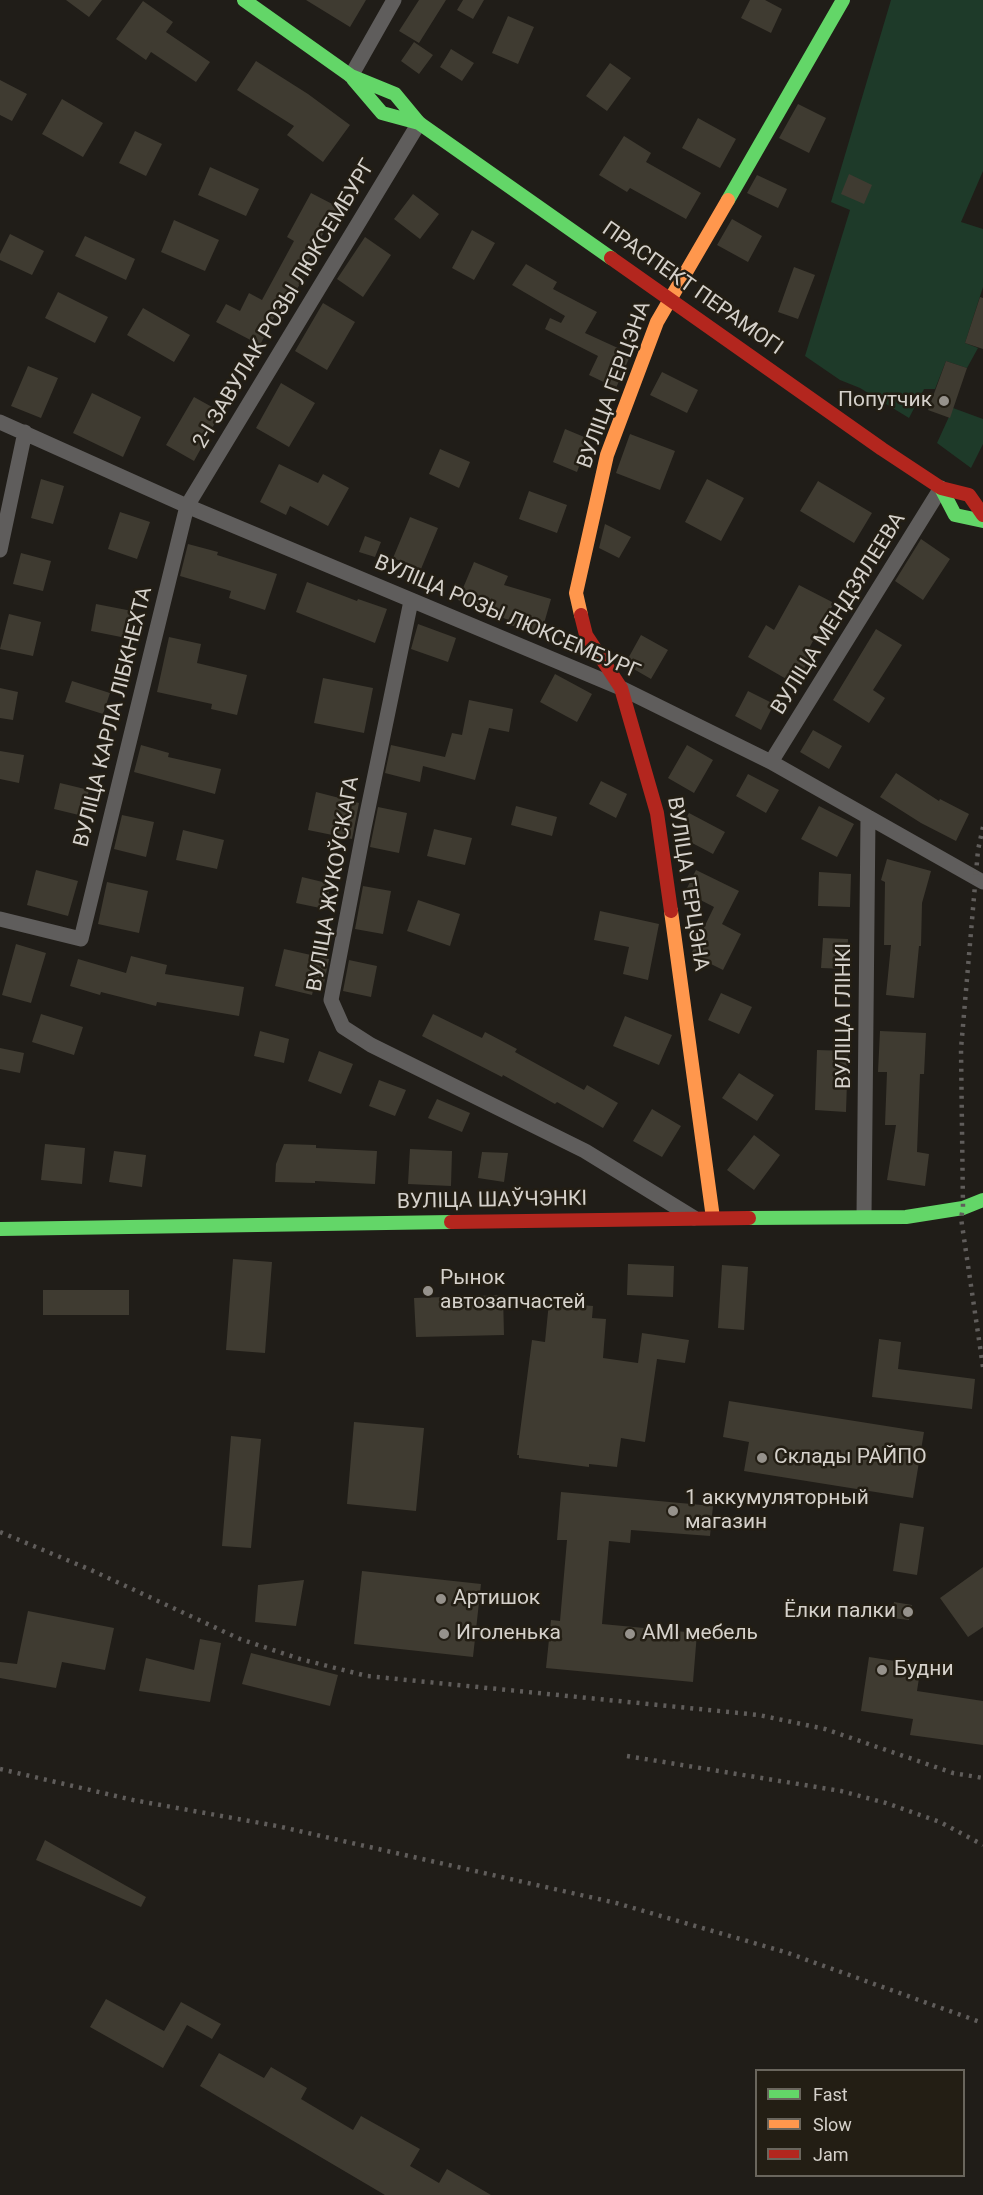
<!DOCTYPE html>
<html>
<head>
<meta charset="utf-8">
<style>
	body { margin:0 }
	#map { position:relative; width:983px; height:2195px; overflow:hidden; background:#201d18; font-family:Roboto,sans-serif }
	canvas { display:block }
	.legend { position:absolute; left:755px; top:2069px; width:210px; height:108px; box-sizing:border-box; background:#231e14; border:2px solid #6a665d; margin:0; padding:8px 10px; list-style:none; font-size:18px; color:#d5d1cb }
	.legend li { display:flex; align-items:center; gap:12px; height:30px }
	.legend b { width:30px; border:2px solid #6a665d }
</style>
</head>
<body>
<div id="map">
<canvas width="983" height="2195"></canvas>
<ul class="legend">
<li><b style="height:8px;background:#63d668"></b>Fast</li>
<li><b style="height:8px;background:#ff974d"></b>Slow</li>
<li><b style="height:8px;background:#b3261e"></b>Jam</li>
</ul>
</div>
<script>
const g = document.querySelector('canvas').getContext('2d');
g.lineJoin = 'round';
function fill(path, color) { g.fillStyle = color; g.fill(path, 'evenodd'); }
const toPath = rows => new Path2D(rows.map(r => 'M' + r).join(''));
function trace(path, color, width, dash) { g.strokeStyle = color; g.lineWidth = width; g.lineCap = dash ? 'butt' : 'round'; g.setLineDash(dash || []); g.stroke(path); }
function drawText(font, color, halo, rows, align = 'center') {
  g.font = font + ' Roboto,sans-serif'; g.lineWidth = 5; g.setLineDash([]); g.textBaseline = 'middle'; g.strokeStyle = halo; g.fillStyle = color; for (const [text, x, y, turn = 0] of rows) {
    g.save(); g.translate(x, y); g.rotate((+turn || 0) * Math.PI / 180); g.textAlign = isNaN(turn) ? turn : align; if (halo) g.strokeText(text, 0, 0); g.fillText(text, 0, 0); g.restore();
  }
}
fill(toPath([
	[891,0,983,0,983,171,961,222,983,229,983,287,965,343,978,348,967,368,946,361,935,389,924,389,909,418,860,388,840,380,805,356,850,210,831,202],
	[953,408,983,419,983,444,971,468,937,443]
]), '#1e3a29');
fill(toPath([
	[66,0,102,0,89,17],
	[306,0,366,0,350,27],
	[419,0,446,0,419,43,399,31],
	[463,0,484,0,473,19,457,10],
	[750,0,765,0,782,9,771,33,741,18],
	[143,1,173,22,166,32,210,62,196,82,151,52,146,60,116,39],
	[508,16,534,27,518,64,492,53],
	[414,42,433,55,419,74,401,61],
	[451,49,474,63,462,81,440,67],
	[256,61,308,94,350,125,323,162,287,135,294,126,237,90],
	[610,63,631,78,607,111,586,96],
	[0,80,27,94,12,121,0,115],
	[62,99,103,123,83,157,42,134],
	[798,104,826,118,809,153,779,138],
	[698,118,736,139,720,168,682,148],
	[135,131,162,144,146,176,119,163],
	[624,136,651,153,646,162,701,193,686,219,630,188,627,192,599,175],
	[210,167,259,189,246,216,198,195],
	[849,174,872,185,864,204,841,194],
	[757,175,787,189,778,208,747,193],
	[311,193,338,207,300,275,304,277,290,301,284,298,260,345,216,322,226,304,240,311,249,293,262,300,294,241,287,237],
	[413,194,439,214,420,239,394,219],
	[732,219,762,236,748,262,717,245],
	[174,220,219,240,205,271,161,252],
	[472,230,495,243,474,280,452,268],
	[10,234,44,251,32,275,0,260,0,254],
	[85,236,135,259,126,280,75,256],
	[365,237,391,255,363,297,337,279],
	[526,264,557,282,553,289,597,312,585,333,631,354,616,388,589,375,598,356,545,329,550,318,561,323,565,316,512,285],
	[794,267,815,275,798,319,778,312],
	[58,292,108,317,95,343,45,318],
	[980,297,983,298,983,349,965,343],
	[323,303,355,322,327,370,295,351],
	[143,308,190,335,174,362,127,335],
	[946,361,967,368,950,418,928,410],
	[28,366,58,378,41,418,11,406],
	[662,372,698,390,687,413,650,395],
	[281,383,315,403,289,447,256,428],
	[92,393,141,417,123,457,73,433],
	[194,397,221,412,194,461,166,445],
	[565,429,589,439,577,472,553,462],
	[630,434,675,451,660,490,616,473],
	[440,449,470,462,459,488,429,474],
	[279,464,318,483,323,474,349,488,328,526,290,506,286,515,260,502],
	[41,479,64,486,53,524,31,518],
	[707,479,744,498,721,541,685,522],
	[818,481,872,513,854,543,800,511],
	[529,491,567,505,557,533,519,519],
	[120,512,150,522,137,559,108,549],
	[410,517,438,528,421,569,393,558],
	[605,524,631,537,619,558,599,548],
	[365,536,381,542,375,557,359,552],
	[921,539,950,559,923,600,895,581],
	[188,544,218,552,217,555,277,574,265,610,229,598,231,591,180,576],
	[21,553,51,561,43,591,13,584],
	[474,562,508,576,504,585,551,599,541,634,510,625,511,621,458,600],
	[307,582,357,601,358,599,387,609,375,643,296,612],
	[799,585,834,603,808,650,813,653,795,684,748,657,766,625,774,630],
	[96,604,132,611,126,638,91,631],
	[9,614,41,622,33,656,0,649],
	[418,624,456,638,448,662,411,649],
	[876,629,902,645,873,690,885,698,869,723,833,700],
	[641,635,668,650,651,679,625,664],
	[169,637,201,644,197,663,247,675,237,715,211,709,212,704,157,692],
	[555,674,592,694,577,722,540,702],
	[323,678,373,688,364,733,314,723],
	[72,681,110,693,103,714,65,702],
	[0,688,18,692,13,720,0,718],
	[748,691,774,704,761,730,735,716],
	[469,700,513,709,509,732,489,728,475,780,423,766,420,782,385,773,391,745,445,757,452,733,462,735],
	[813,730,842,746,829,769,800,752],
	[141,745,169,753,168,757,221,769,215,794,134,772],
	[687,745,713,760,694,793,668,778],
	[0,751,24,755,19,783,0,779],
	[896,773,939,801,940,799,969,814,956,841,921,823,880,797],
	[748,774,779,790,766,813,736,796],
	[601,781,627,794,616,818,589,804],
	[60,783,89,790,83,816,54,809],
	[316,792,359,803,352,839,308,830],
	[516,806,557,817,552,836,511,825],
	[819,806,854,824,837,857,801,839],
	[378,807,407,813,399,853,370,847],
	[689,813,725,832,713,854,677,835],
	[122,815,154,822,146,857,114,849],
	[434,829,472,838,465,865,427,856],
	[183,830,224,840,217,869,176,860],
	[887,859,931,871,922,903,921,946,919,946,914,998,886,995,891,945,884,945,885,882,881,880],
	[36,870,78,881,68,916,27,905],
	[696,870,739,891,722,924,741,934,723,970,691,954,714,907,685,892],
	[819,872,851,874,850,907,818,906],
	[302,877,331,884,325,909,296,903],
	[107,882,148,891,139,933,98,924],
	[363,886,391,891,383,934,355,929],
	[418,900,460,914,450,946,407,931],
	[600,911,659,924,648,980,623,974,629,947,594,940],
	[823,938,848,939,847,969,821,968],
	[16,944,46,953,31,1003,2,995],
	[284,949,329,959,323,988,314,986,312,995,275,986],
	[131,956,167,965,165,974,244,987,239,1016,157,1002,156,1006,101,992,100,995,70,986,78,959,126,973],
	[349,960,377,966,371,997,343,991],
	[721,993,752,1007,739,1034,708,1020],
	[41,1014,83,1027,74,1055,32,1042],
	[433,1014,482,1038,485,1032,517,1049,515,1052,584,1090,587,1085,618,1103,603,1128,557,1102,555,1104,503,1075,502,1077,422,1036],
	[625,1016,672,1035,659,1065,613,1046],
	[260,1031,289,1039,284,1063,254,1056],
	[880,1031,926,1033,924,1074,920,1074,917,1152,929,1154,925,1186,887,1180,896,1125,885,1125,887,1072,878,1072],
	[0,1048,24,1053,20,1073,0,1069],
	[817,1050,848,1051,846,1112,815,1110],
	[319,1051,353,1064,341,1094,308,1081],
	[739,1073,774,1095,757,1121,722,1098],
	[379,1080,406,1090,395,1116,369,1106],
	[437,1099,470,1113,462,1132,428,1118],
	[652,1109,681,1126,662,1157,633,1141],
	[754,1135,780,1155,754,1190,727,1170],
	[45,1144,85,1148,82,1184,41,1180],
	[284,1144,316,1145,316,1148,377,1151,375,1184,315,1181,315,1183,275,1182,276,1164],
	[410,1149,452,1151,451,1186,408,1184],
	[114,1151,146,1155,142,1187,109,1182],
	[482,1152,508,1153,504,1182,478,1178],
	[233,1259,272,1262,265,1353,226,1350],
	[628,1264,674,1266,673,1297,627,1295],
	[722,1265,748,1267,744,1330,718,1328],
	[43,1290,129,1290,129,1315,43,1315],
	[503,1295,504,1335,416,1337,414,1298],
	[549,1302,593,1306,592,1318,606,1319,603,1358,638,1363,642,1333,689,1340,685,1363,657,1359,645,1442,621,1438,617,1467,589,1464,589,1467,519,1458,519,1455,517,1455,532,1340,545,1342],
	[879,1339,901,1342,898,1369,975,1379,972,1409,872,1397],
	[729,1401,924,1432,913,1498,744,1471,749,1442,723,1437],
	[354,1422,424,1428,416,1511,347,1504],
	[231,1436,261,1439,251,1548,222,1546],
	[561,1492,713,1506,710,1536,631,1530,630,1543,609,1541,602,1624,697,1633,693,1682,546,1668,551,1620,560,1621,567,1540,557,1540],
	[900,1523,924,1527,917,1575,893,1571],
	[983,1567,983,1627,968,1637,940,1598],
	[362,1571,481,1584,473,1657,354,1644],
	[304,1580,296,1626,255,1622,258,1585],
	[894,1602,912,1605,909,1620,892,1618],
	[28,1611,114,1628,105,1670,62,1662,56,1688,0,1678,0,1662,17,1664],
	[200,1639,221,1643,210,1702,139,1691,146,1658,194,1670],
	[251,1653,338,1675,330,1706,242,1684],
	[869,1657,921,1665,917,1691,983,1701,983,1745,910,1735,913,1719,861,1711],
	[45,1840,146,1897,141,1907,36,1860],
	[106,1999,164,2031,181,2002,221,2024,212,2039,187,2025,163,2068,90,2027],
	[219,2053,264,2078,271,2067,307,2088,301,2099,353,2130,361,2116,420,2149,410,2166,439,2183,447,2169,491,2195,385,2195,200,2086]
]), '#3f3b31');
trace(toPath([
	[351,76,394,0],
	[0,422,187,506,621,688,771,762,983,882],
	[0,550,25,432],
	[411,601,364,828,331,1000,343,1027,371,1045,585,1151,694,1218],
	[771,762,941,488],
	[0,919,81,939,187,506,419,123],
	[864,1216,868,817]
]), '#5f5d5c', 15);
trace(toPath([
	[244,0,351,76,395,94,419,123,611,258],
	[353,79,382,113,419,123],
	[728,200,843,0],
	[941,488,955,515,983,521],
	[749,1218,906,1217,963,1208,983,1200],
	[0,1229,451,1222]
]), '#63d668', 14);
trace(toPath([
	[581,615,576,593,607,455,657,322,728,200],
	[671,911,713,1218]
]), '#ff974d', 14);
trace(toPath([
	[611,258,882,449,941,488,969,495,983,515],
	[581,615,586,635,621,688,657,813,671,911],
	[451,1222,749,1218]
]), '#b3261e', 14);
trace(toPath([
	[983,827,978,850,961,1049,963,1208,961,1218,983,1367],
	[0,1532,91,1570,240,1639,300,1659,367,1676,759,1715,825,1729,953,1773,983,1778],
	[627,1756,841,1791,886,1803,940,1822,983,1845],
	[0,1769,133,1800,277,1826,616,1903,785,1952,983,2023]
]), '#605d5b', 4.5, [3, 6]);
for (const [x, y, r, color] of [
	[944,401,6,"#96928c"],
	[428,1291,6,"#96928c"],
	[762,1458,6,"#96928c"],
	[673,1511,6,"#96928c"],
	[441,1599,6,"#96928c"],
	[908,1612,6,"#96928c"],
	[444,1634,6,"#96928c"],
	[630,1634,6,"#96928c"],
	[882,1670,6,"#96928c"]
]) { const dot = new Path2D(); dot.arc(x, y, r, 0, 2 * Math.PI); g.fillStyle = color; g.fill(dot); trace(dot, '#231e14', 2); }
drawText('21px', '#d5d1cb', '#231e14', [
	["ПРАСПЕКТ ПЕРАМОГІ",692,289,35],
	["2-І ЗАВУЛАК РОЗЫ ЛЮКСЕМБУРГ",285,304,-59],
	["ВУЛІЦА ГЕРЦЭНА",615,385,-70],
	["ВУЛІЦА МЕНДЗЯЛЕЕВА",839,614,-58],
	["ВУЛІЦА РОЗЫ ЛЮКСЕМБУРГ",507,618,23],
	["ВУЛІЦА КАРЛА ЛІБКНЕХТА",114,717,-76],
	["ВУЛІЦА ЖУКОЎСКАГА",334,884,-80],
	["ВУЛІЦА ГЕРЦЭНА",687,884,81],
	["ВУЛІЦА ГЛІНКІ",845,1016,-90],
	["ВУЛІЦА ШАЎЧЭНКІ",492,1201,-1]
]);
drawText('21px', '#d5d1cb', '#231e14', [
	["Попутчик",932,401,"right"],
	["Рынок",440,1279],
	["автозапчастей",440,1303],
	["Склады РАЙПО",774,1458],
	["1 аккумуляторный",685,1499],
	["магазин",685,1523],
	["Артишок",453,1599],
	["Ёлки палки",896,1612,"right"],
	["Иголенька",456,1634],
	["AMI мебель",642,1634],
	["Будни",894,1670]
], 'left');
</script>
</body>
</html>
